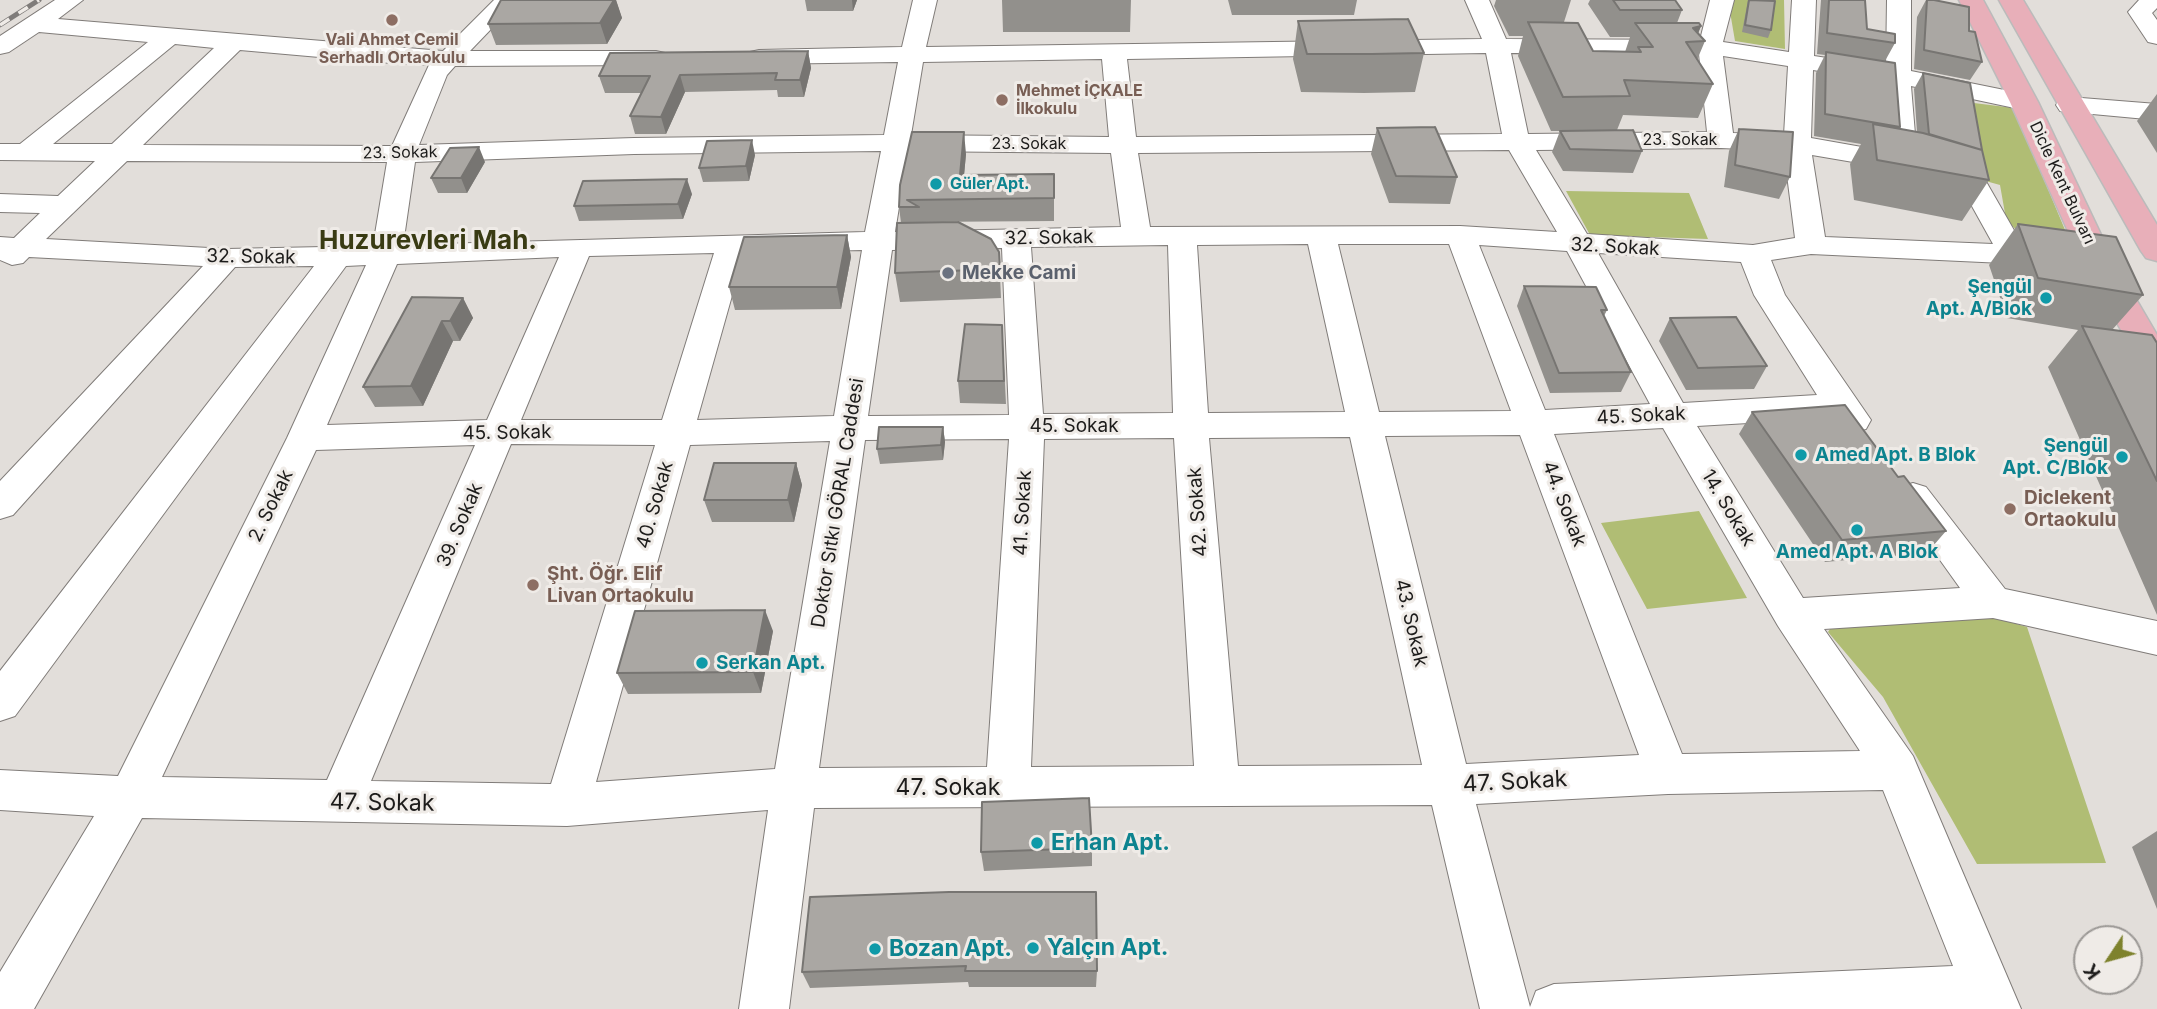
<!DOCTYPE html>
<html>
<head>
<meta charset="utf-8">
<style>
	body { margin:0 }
	#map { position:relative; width:2157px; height:1009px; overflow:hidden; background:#e2deda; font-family:Inter,sans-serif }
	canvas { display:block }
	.north { position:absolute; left:2073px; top:925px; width:70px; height:70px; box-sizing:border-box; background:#efebe7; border:2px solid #9b9895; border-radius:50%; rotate:234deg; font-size:19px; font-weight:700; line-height:28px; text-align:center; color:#1d1c1b }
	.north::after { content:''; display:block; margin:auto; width:24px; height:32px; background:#7e822d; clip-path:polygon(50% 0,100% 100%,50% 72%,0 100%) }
</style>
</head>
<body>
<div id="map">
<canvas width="2157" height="1009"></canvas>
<div class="north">K</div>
</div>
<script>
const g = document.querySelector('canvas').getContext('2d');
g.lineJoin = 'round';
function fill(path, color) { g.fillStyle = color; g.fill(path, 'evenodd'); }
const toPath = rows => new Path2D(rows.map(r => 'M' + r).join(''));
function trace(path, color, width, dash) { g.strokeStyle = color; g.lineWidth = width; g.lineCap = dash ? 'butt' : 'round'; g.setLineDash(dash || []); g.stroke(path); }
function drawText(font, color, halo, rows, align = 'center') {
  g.font = font + ' Inter,sans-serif'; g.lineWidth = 6; g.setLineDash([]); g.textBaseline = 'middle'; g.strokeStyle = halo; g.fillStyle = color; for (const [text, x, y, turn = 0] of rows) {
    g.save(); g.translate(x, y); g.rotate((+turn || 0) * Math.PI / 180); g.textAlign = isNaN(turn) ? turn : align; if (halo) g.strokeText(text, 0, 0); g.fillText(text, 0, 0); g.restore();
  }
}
fill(toPath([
	[1728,0,1784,0,1785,49,1735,41],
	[1974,103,2014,108,2068,237,2020,234,2006,219,2000,185,1982,180],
	[1566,191,1689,193,1708,239,1590,235],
	[1699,511,1747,598,1647,609,1601,523],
	[1986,615,2027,627,2106,863,1977,864,1883,697,1828,632,1836,620]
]), '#b0bd74');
const minor = toPath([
	[55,0,83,0,58,19,443,51,494,0,519,0,470,51,656,51,665,53,668,58,665,63,656,65,455,66,447,75,419,145,634,138,884,135,898,62,759,64,750,62,747,57,750,52,759,50,902,47,913,0,937,0,926,47,1482,39,1465,0,1489,0,1506,39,1700,40,1710,0,1734,0,1723,42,1789,52,1792,0,1816,0,1814,56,1886,67,1887,0,1911,0,1911,71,2024,94,2033,97,2037,102,2033,107,2024,110,1911,86,1917,158,1984,178,2023,246,2057,249,2061,256,2057,263,2046,265,1811,254,1771,260,1785,295,1871,420,1866,429,1854,432,1842,429,1834,418,1697,426,1803,598,1960,588,1895,497,1900,487,1913,483,1926,487,2005,589,2157,621,2157,655,1993,618,1824,629,1913,756,2021,1009,1480,1009,1432,805,814,808,789,1009,739,1009,768,810,567,826,142,818,34,1009,0,1009,0,972,94,816,0,810,0,770,118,776,287,438,366,265,346,266,15,716,0,721,0,671,314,266,235,267,13,515,0,519,0,481,203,266,29,257,23,263,12,265,0,260,0,237,14,238,40,213,0,212,0,194,58,196,95,161,0,160,0,144,20,144,148,42,39,32,9,52,0,54,0,36,55,0],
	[175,44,214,48,112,144,53,144,175,44],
	[240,50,376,62,429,65,392,146,143,145,240,50],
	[1486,53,1502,134,1136,137,1127,59,1486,53],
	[1511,53,1699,54,1707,132,1528,134,1511,53],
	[1723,56,1788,66,1784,135,1733,133,1723,56],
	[1102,59,1109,137,911,135,923,62,1102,59],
	[1813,70,1886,82,1890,152,1811,138,1813,70],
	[1721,148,1784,151,1795,238,1753,245,1587,234,1536,150,1721,148],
	[1509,150,1557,232,1460,226,1150,227,1138,153,1509,150],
	[881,151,865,232,403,245,415,162,634,154,881,151],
	[908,151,1111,153,1121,227,895,232,908,151],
	[1812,155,1900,170,1963,190,1993,244,1825,237,1812,155],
	[127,161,387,162,373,246,227,249,46,239,127,161],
	[1308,244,1345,412,1208,413,1197,245,1308,244],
	[1338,244,1449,244,1511,411,1379,412,1338,244],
	[1168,245,1173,413,1043,414,1031,247,1168,245],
	[1479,245,1567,251,1650,404,1545,410,1479,245],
	[1002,248,1009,415,868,416,892,250,1002,248],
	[862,250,834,416,697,420,744,253,862,250],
	[714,253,662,420,521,420,589,256,714,253],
	[1598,253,1741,262,1754,295,1817,395,1683,403,1598,253],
	[559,257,487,420,327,425,397,264,559,257],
	[1663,428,1778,626,1860,751,1682,754,1554,434,1663,428],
	[1520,435,1639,755,1466,764,1385,436,1520,435],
	[1350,437,1422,765,1238,766,1209,438,1350,437],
	[1174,438,1194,766,1031,767,1044,439,1174,438],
	[1009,439,987,767,819,768,865,440,1009,439],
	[830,441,775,769,596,782,690,445,830,441],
	[511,444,655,445,551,784,371,781,511,444],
	[475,445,327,780,162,777,316,450,475,445],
	[1883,790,1953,966,1554,984,1536,991,1530,1007,1476,804,1668,794,1883,790],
	[2139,0,2157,0,2157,8,2152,13,2157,20,2157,44,2148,42,2128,12,2139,0],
	[2069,97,2157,104,2157,120,2060,111,2056,105,2060,99,2069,97]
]);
const major = toPath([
	[1959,0,1983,0,2038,102,2112,258,2157,335,2157,376,2145,372,2080,258,2010,102,1959,0],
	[1999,0,2023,0,2157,225,2157,261,2146,258,2141,251,1999,0]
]);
trace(minor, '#807c79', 2);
trace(major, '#bbb', 3);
fill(minor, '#fff');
fill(major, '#e8afb9');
const rail = toPath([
	[0,25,39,0]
]);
trace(rail, '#7f7c7a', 5);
trace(rail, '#efebe7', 3.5, [11]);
fill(toPath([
	[501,0,616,0,622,18,607,44,496,45,488,24],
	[805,0,857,0,853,11,807,11],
	[1002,0,1131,0,1130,32,1003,32],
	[1228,0,1357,0,1354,15,1232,15],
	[1496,0,1571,0,1564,22,1593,51,1625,52,1630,37,1610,37,1588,4,1590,0,1675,0,1682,10,1677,23,1701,26,1698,33,1705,41,1697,60,1713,84,1698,118,1623,115,1617,130,1642,151,1633,173,1563,171,1552,152,1560,131,1551,131,1518,56,1523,36,1509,36,1494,6],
	[1748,0,1771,0,1771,30,1768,38,1742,32],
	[1821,0,1865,0,1867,29,1895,43,1885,61,1900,127,1899,129,1917,132,1914,89,1923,73,1982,150,1989,180,1962,221,1854,200,1850,164,1861,144,1814,136,1816,73,1825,55,1817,54],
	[1926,0,1934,0,1969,31,1982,62,1970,80,1914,69,1917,17],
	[1298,21,1424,53,1415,92,1364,93,1301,92,1293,59],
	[808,51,811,68,804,97,778,97,777,90,685,92,666,134,635,134,630,116,641,93,605,93,599,76],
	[2157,94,2157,153,2137,121],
	[1377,128,1457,177,1450,204,1389,203,1371,154],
	[1739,129,1790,177,1779,199,1724,187,1729,151],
	[966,154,964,175,1054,174,1054,221,921,222,999,252,1001,298,900,302,895,273,901,223,899,207],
	[755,155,749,181,703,182,699,168],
	[485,162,467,193,438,193,431,178],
	[692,194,683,219,579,221,574,206],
	[2018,224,2143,295,2112,330,2157,343,2157,615,2048,367,2078,330,2007,318,1989,265],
	[847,235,851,257,841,309,735,310,729,287],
	[1524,286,1607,310,1604,316,1631,372,1621,392,1550,393,1517,306],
	[463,298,473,318,460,341,453,341,423,406,375,407,363,387],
	[1670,318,1767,366,1754,389,1686,390,1659,341],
	[1002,325,1006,404,960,403,958,381],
	[1752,412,1898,477,1946,531,1927,553,1825,562,1739,434],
	[943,427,945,442,943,460,880,464,877,449],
	[796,463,802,485,794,522,712,522,704,500],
	[773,631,761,693,628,694,617,673],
	[2157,831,2157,909,2132,847],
	[1092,848,1092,866,984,871,981,852],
	[810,897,1097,971,1096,987,969,987,968,982,810,988,802,972]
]), '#92908c');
fill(toPath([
	[614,0,616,0,622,18,607,44,600,23],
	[852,0,857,0,853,11],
	[1701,26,1695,41,1693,28],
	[808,51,811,68,804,97,800,80],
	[680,75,685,92,666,134,661,117],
	[964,132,966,154,962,197,960,175],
	[752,140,755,155,749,181,746,166],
	[479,147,485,162,467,193,461,178],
	[687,179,692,194,683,219,678,204],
	[847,235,851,257,841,309,837,287],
	[463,298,473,318,460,341,450,321],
	[442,321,453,341,423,406,411,386],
	[943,427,945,442,943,460,941,445],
	[796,463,802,485,794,522,788,500],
	[765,610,773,631,761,693,753,672]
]), '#777572');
const building = toPath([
	[501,0,614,0,600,23,488,24,501,0],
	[1613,0,1675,0,1682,10,1620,10,1613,0],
	[1749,0,1775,1,1771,30,1745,25,1749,0],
	[1829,0,1865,0,1867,29,1895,34,1895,43,1827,33,1829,0],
	[1927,0,1934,0,1969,7,1969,31,1975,32,1982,62,1924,50,1927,0],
	[1408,19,1424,53,1372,54,1307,54,1298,21,1408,19],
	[1528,22,1578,23,1593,51,1641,52,1638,47,1653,47,1635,23,1699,23,1701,26,1693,28,1705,41,1686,42,1713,84,1624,80,1630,96,1563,97,1528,22],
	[808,51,800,80,775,80,777,73,680,75,661,117,630,116,650,76,599,76,610,53,808,51],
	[1826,52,1895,63,1900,127,1825,114,1826,52],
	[1923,73,1970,83,1982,150,1929,134,1923,73],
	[1873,124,1923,133,1982,150,1989,180,1877,160,1873,124],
	[1435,127,1457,177,1396,176,1377,128,1435,127],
	[1739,129,1793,132,1790,177,1735,165,1739,129],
	[1633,130,1642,151,1570,149,1560,131,1633,130],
	[912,132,964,132,960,175,1054,174,1054,198,907,200,919,207,899,207,900,185,912,132],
	[752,140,746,166,699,168,707,141,752,140],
	[479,147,461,178,431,178,450,148,479,147],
	[687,179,678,204,574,206,583,181,687,179],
	[958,222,991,239,999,252,1000,269,895,273,897,223,958,222],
	[2018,224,2116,237,2143,295,2038,278,2018,224],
	[847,235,837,287,729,287,744,237,847,235],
	[1524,286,1596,287,1607,310,1601,310,1631,372,1559,373,1524,286],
	[412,297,463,298,450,321,442,321,411,386,363,387,412,297],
	[1736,317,1767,366,1698,368,1670,318,1736,317],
	[965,324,1002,325,1004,381,958,381,965,324],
	[2082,326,2152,335,2157,343,2157,481,2082,326],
	[1845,405,1898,477,1904,476,1946,531,1842,540,1752,412,1845,405],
	[879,427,943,427,941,445,877,449,879,427],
	[714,463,796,463,788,500,704,500,714,463],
	[765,610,753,672,617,673,635,611,765,610],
	[1089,798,1092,848,981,852,982,802,1089,798],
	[949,892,1096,892,1097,971,965,971,966,966,802,972,810,897,949,892]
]);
fill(building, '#aaa7a3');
trace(building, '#777572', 2);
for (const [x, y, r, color] of [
	[392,20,7,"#8d6e63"],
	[1002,100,7,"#8d6e63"],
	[936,184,7,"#0f9aa8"],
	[948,273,7,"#6b7280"],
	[2046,298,7,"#0f9aa8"],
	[1801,455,7,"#0f9aa8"],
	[2122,457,7,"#0f9aa8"],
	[2010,509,7,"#8d6e63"],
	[1857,530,7,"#0f9aa8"],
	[533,585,7,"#8d6e63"],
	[702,663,7,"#0f9aa8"],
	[1037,843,7,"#0f9aa8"],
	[1033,948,7,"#0f9aa8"],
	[875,949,7,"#0f9aa8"]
]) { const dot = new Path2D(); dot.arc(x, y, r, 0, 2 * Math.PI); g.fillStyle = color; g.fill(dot); trace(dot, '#efebe7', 2.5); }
drawText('bold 16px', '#785e54', '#efebe7', [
	["Vali Ahmet Cemil",392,40],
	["Serhadlı Ortaokulu",392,58],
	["Mehmet İÇKALE",1016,91,"left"],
	["İlkokulu",1016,109,"left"]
]);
drawText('16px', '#1d1c1b', '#efebe7', [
	["23. Sokak",1680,140],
	["23. Sokak",1029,144],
	["23. Sokak",400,153,-1],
	["Dicle Kent Bulvarı",2062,183,65]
]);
drawText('bold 16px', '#0d838f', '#efebe7', [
	["Güler Apt.",950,184]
], 'left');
drawText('19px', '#1d1c1b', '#efebe7', [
	["32. Sokak",1049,238,-1],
	["32. Sokak",1615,247,3],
	["32. Sokak",251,257,1],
	["45. Sokak",1641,416,-3],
	["45. Sokak",1074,426],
	["45. Sokak",507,433,-1],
	["Doktor Sıtkı GÖRAL Caddesi",838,503,-81],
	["44. Sokak",1564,504,69],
	["40. Sokak",655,505,-74],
	["2. Sokak",271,506,-64],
	["14. Sokak",1728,508,59],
	["42. Sokak",1198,512,-94],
	["41. Sokak",1023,513,-87],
	["39. Sokak",460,525,-67],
	["43. Sokak",1411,623,77]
]);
drawText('bold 19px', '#5b616d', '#efebe7', [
	["Mekke Cami",962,273]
], 'left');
drawText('bold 19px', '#0d838f', '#efebe7', [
	["Şengül",2032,287],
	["Apt. A/Blok",2032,309],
	["Şengül",2108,446],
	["Apt. C/Blok",2108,468],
	["Amed Apt. B Blok",1815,455,"left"],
	["Amed Apt. A Blok",1857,552,"center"],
	["Serkan Apt.",716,663,"left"]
], 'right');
drawText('bold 19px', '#785e54', '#efebe7', [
	["Diclekent",2024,498],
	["Ortaokulu",2024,520],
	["Şht. Öğr. Elif",547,574],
	["Livan Ortaokulu",547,596]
], 'left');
drawText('23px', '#1d1c1b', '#efebe7', [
	["47. Sokak",1515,782,-3],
	["47. Sokak",948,788],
	["47. Sokak",382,803,1]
]);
drawText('bold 23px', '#0d838f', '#efebe7', [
	["Erhan Apt.",1051,843],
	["Yalçın Apt.",1047,948],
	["Bozan Apt.",889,949]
], 'left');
drawText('bold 26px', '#393b13', '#efebe7', [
	["Huzurevleri Mah.",428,241]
]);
</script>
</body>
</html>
